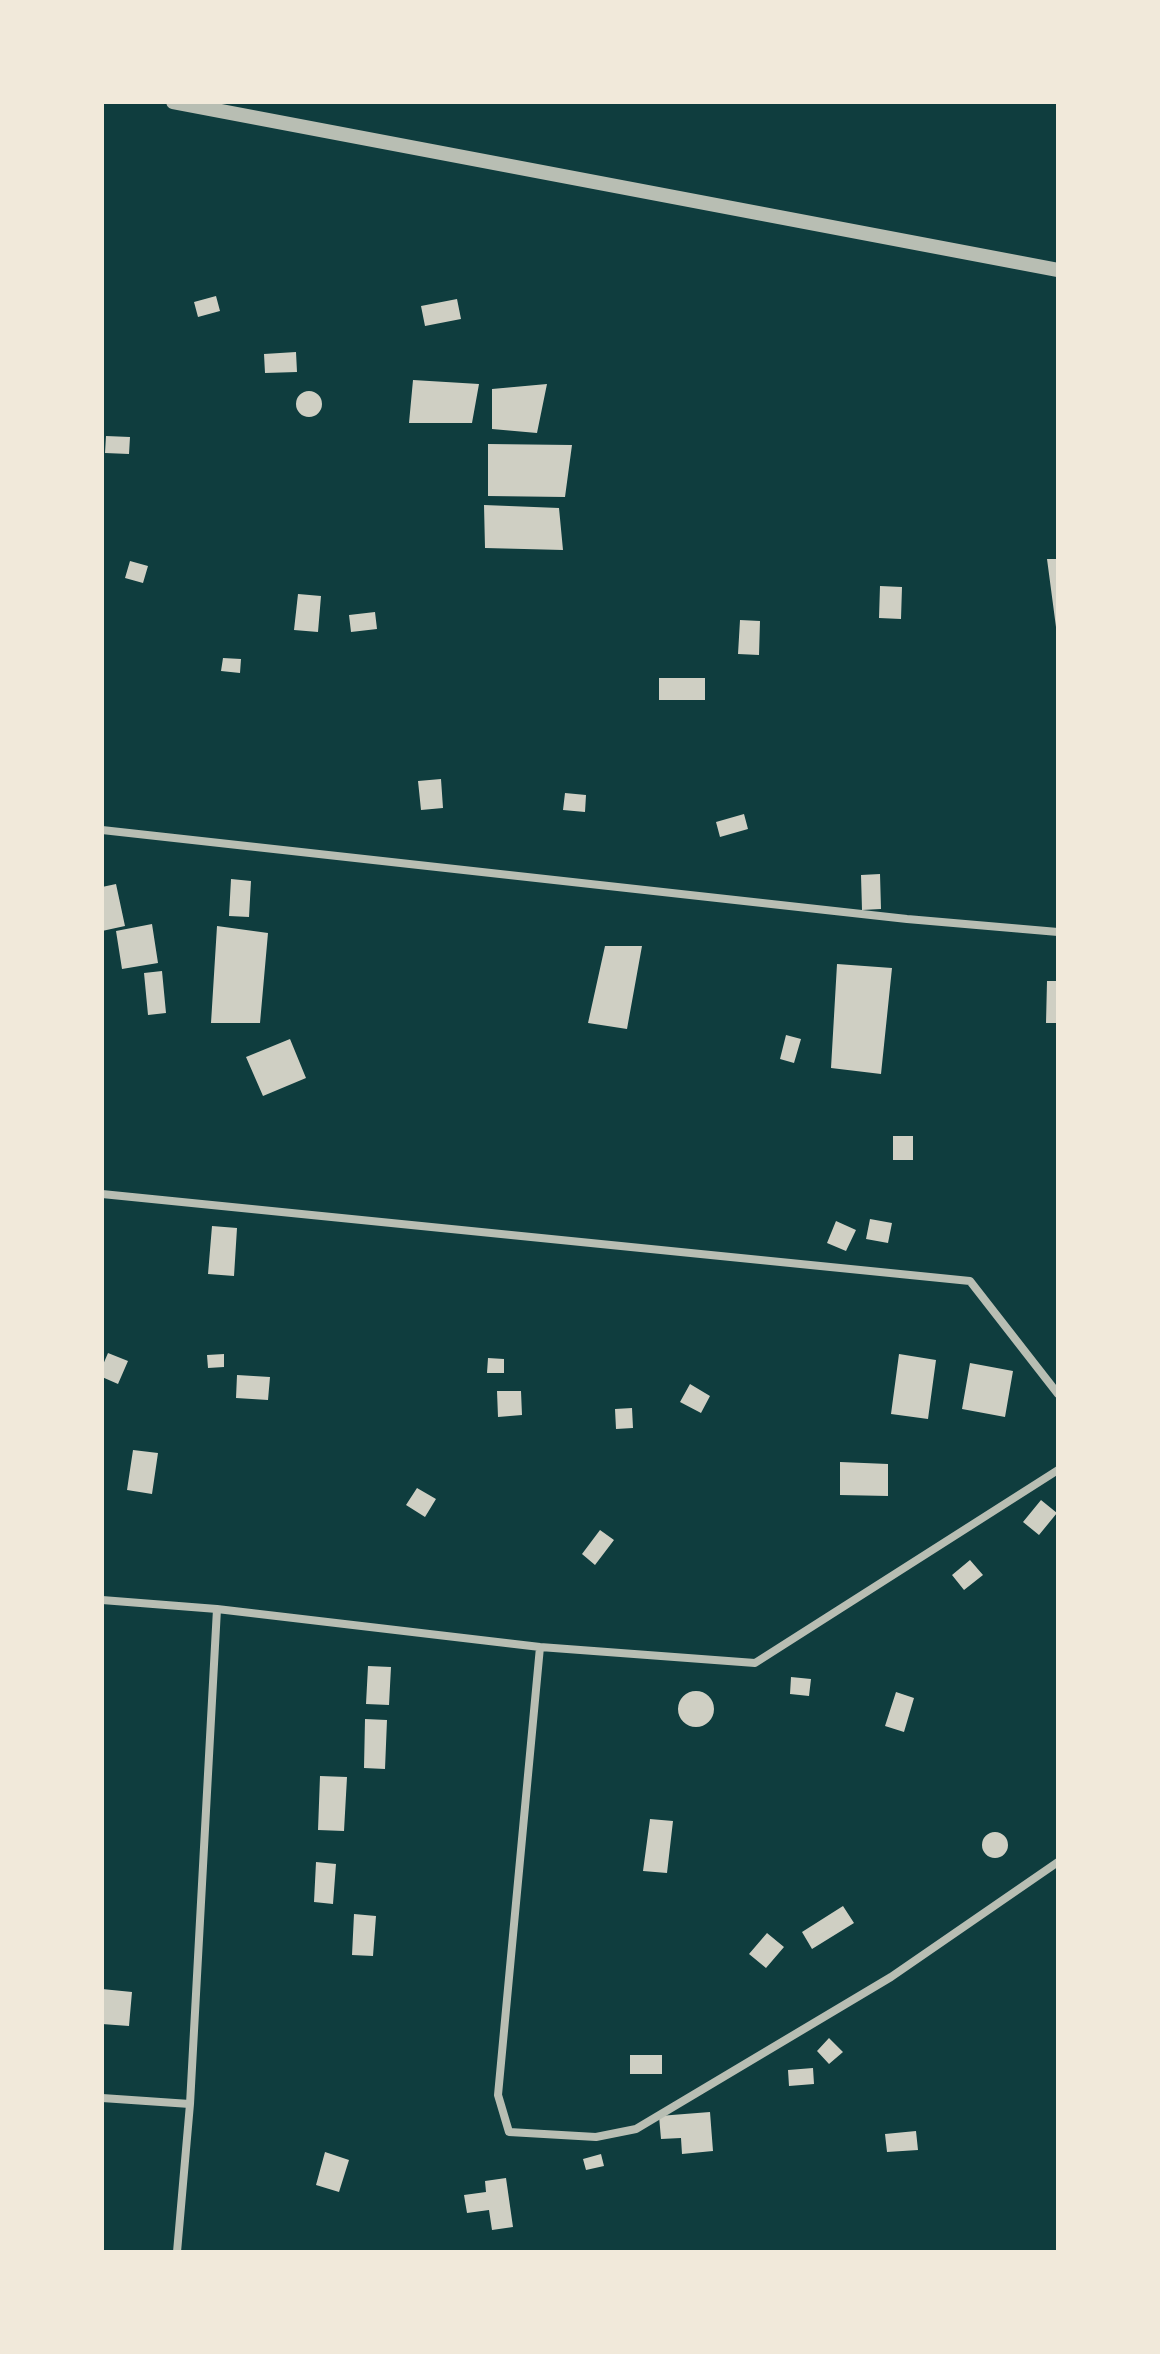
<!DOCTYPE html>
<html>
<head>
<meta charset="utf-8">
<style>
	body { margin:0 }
	#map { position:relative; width:1160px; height:2354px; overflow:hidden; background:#0f3d3e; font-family:Barlow,sans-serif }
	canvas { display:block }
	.frame { position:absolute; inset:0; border:104px solid #f1e9da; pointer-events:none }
</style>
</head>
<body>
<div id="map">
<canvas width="1160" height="2354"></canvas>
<div class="frame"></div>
</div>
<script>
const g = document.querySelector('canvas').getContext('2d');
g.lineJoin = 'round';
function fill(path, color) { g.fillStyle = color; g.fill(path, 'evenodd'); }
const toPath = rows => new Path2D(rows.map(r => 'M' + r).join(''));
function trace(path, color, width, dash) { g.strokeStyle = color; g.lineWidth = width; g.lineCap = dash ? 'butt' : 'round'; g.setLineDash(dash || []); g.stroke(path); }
fill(toPath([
	[216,296,220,311,198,317,194,302],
	[457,299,461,319,425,326,421,306],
	[296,352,297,372,265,373,264,354],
	[413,380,479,384,472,423,409,423],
	[547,384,537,433,492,429,492,389],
	'296 404a13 13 0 1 1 26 0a13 13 0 1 1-26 0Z',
	[106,436,130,437,129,454,105,453],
	[488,444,572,445,565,497,488,496],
	[484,505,559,508,563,550,485,548],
	[1047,559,1058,559,1058,627,1056,627],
	[130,561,148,566,143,583,125,578],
	[880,586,902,587,901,619,879,618],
	[298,594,321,596,318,632,294,630],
	[375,612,377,629,351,632,349,615],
	[740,620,760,621,759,655,738,654],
	[223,658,241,659,240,673,221,671],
	[659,678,705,678,705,700,659,700],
	[441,779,443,808,421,810,418,781],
	[565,793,586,795,585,812,563,810],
	[744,814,748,829,720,837,716,822],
	[880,874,881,909,862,910,861,875],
	[231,879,251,881,249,917,229,916],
	[116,884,125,926,102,931,102,887],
	[152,924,158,963,122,969,116,931],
	[217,926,268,933,260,1023,211,1023],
	[605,946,642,946,627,1029,588,1023],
	[837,964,892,968,881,1074,831,1068],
	[162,971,166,1013,148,1015,144,973],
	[1047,981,1058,981,1058,1023,1046,1023],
	[786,1035,801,1039,794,1063,780,1059],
	[290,1039,306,1078,263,1096,246,1057],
	[893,1136,913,1136,913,1160,893,1160],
	[870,1219,892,1223,888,1243,866,1239],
	[836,1221,856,1230,846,1251,827,1243],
	[212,1226,237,1228,234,1276,208,1274],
	[108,1353,128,1361,118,1384,102,1377,102,1367],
	[224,1354,224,1367,208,1368,207,1355],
	[899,1354,936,1360,928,1419,891,1414],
	[488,1358,504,1359,504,1373,487,1373],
	[970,1363,1013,1371,1005,1417,962,1409],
	[237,1375,270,1377,268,1400,236,1398],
	[690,1384,710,1396,701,1413,680,1402],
	[497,1391,521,1391,522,1415,498,1417],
	[632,1408,633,1428,616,1429,615,1409],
	[133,1450,158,1453,152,1494,127,1490],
	[840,1462,888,1464,888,1496,840,1495],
	[417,1488,436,1499,425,1517,406,1505],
	[1041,1500,1057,1513,1039,1535,1023,1522],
	[600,1530,614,1540,595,1565,582,1554],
	[970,1560,983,1575,964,1590,952,1575],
	[368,1666,391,1667,389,1705,366,1704],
	[791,1677,811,1679,809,1696,790,1694],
	'678 1709a18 18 0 1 1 36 0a18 18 0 1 1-36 0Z',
	[896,1692,914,1698,904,1732,885,1726],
	[365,1719,387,1720,385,1769,364,1768],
	[320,1776,347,1777,344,1831,318,1830],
	[650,1819,673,1821,667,1873,643,1871],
	'982 1845a13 13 0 1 1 26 0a13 13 0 1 1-26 0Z',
	[316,1862,336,1864,333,1904,314,1902],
	[843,1906,854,1923,812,1949,802,1932],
	[354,1914,376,1916,373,1956,352,1955],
	[767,1933,784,1947,766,1968,749,1954],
	[102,1989,132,1992,129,2026,102,2024],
	[829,2038,843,2052,829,2064,817,2051],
	[630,2055,662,2055,662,2074,630,2074],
	[813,2068,814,2084,789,2086,788,2070],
	[710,2112,713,2151,682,2154,681,2138,661,2139,659,2116],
	[916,2131,918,2150,887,2152,885,2134],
	[325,2152,349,2160,339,2192,316,2185],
	[601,2154,604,2166,586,2170,583,2159],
	[506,2178,513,2227,492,2230,489,2210,467,2213,464,2195,486,2192,485,2181]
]), '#cfcfc3');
trace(toPath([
	[102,830,907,919,1058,932],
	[102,1194,970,1281,1058,1394],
	[102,1600,217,1609,540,1647,755,1663,1058,1470],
	[540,1647,498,2095,509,2132,596,2137,636,2129,891,1977,1058,1862],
	[102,2098,190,2104],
	[177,2252,190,2104,217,1609]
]), '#b8beb3', 8);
trace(toPath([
	[173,102,1058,270]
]), '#b8beb3', 14);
</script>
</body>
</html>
